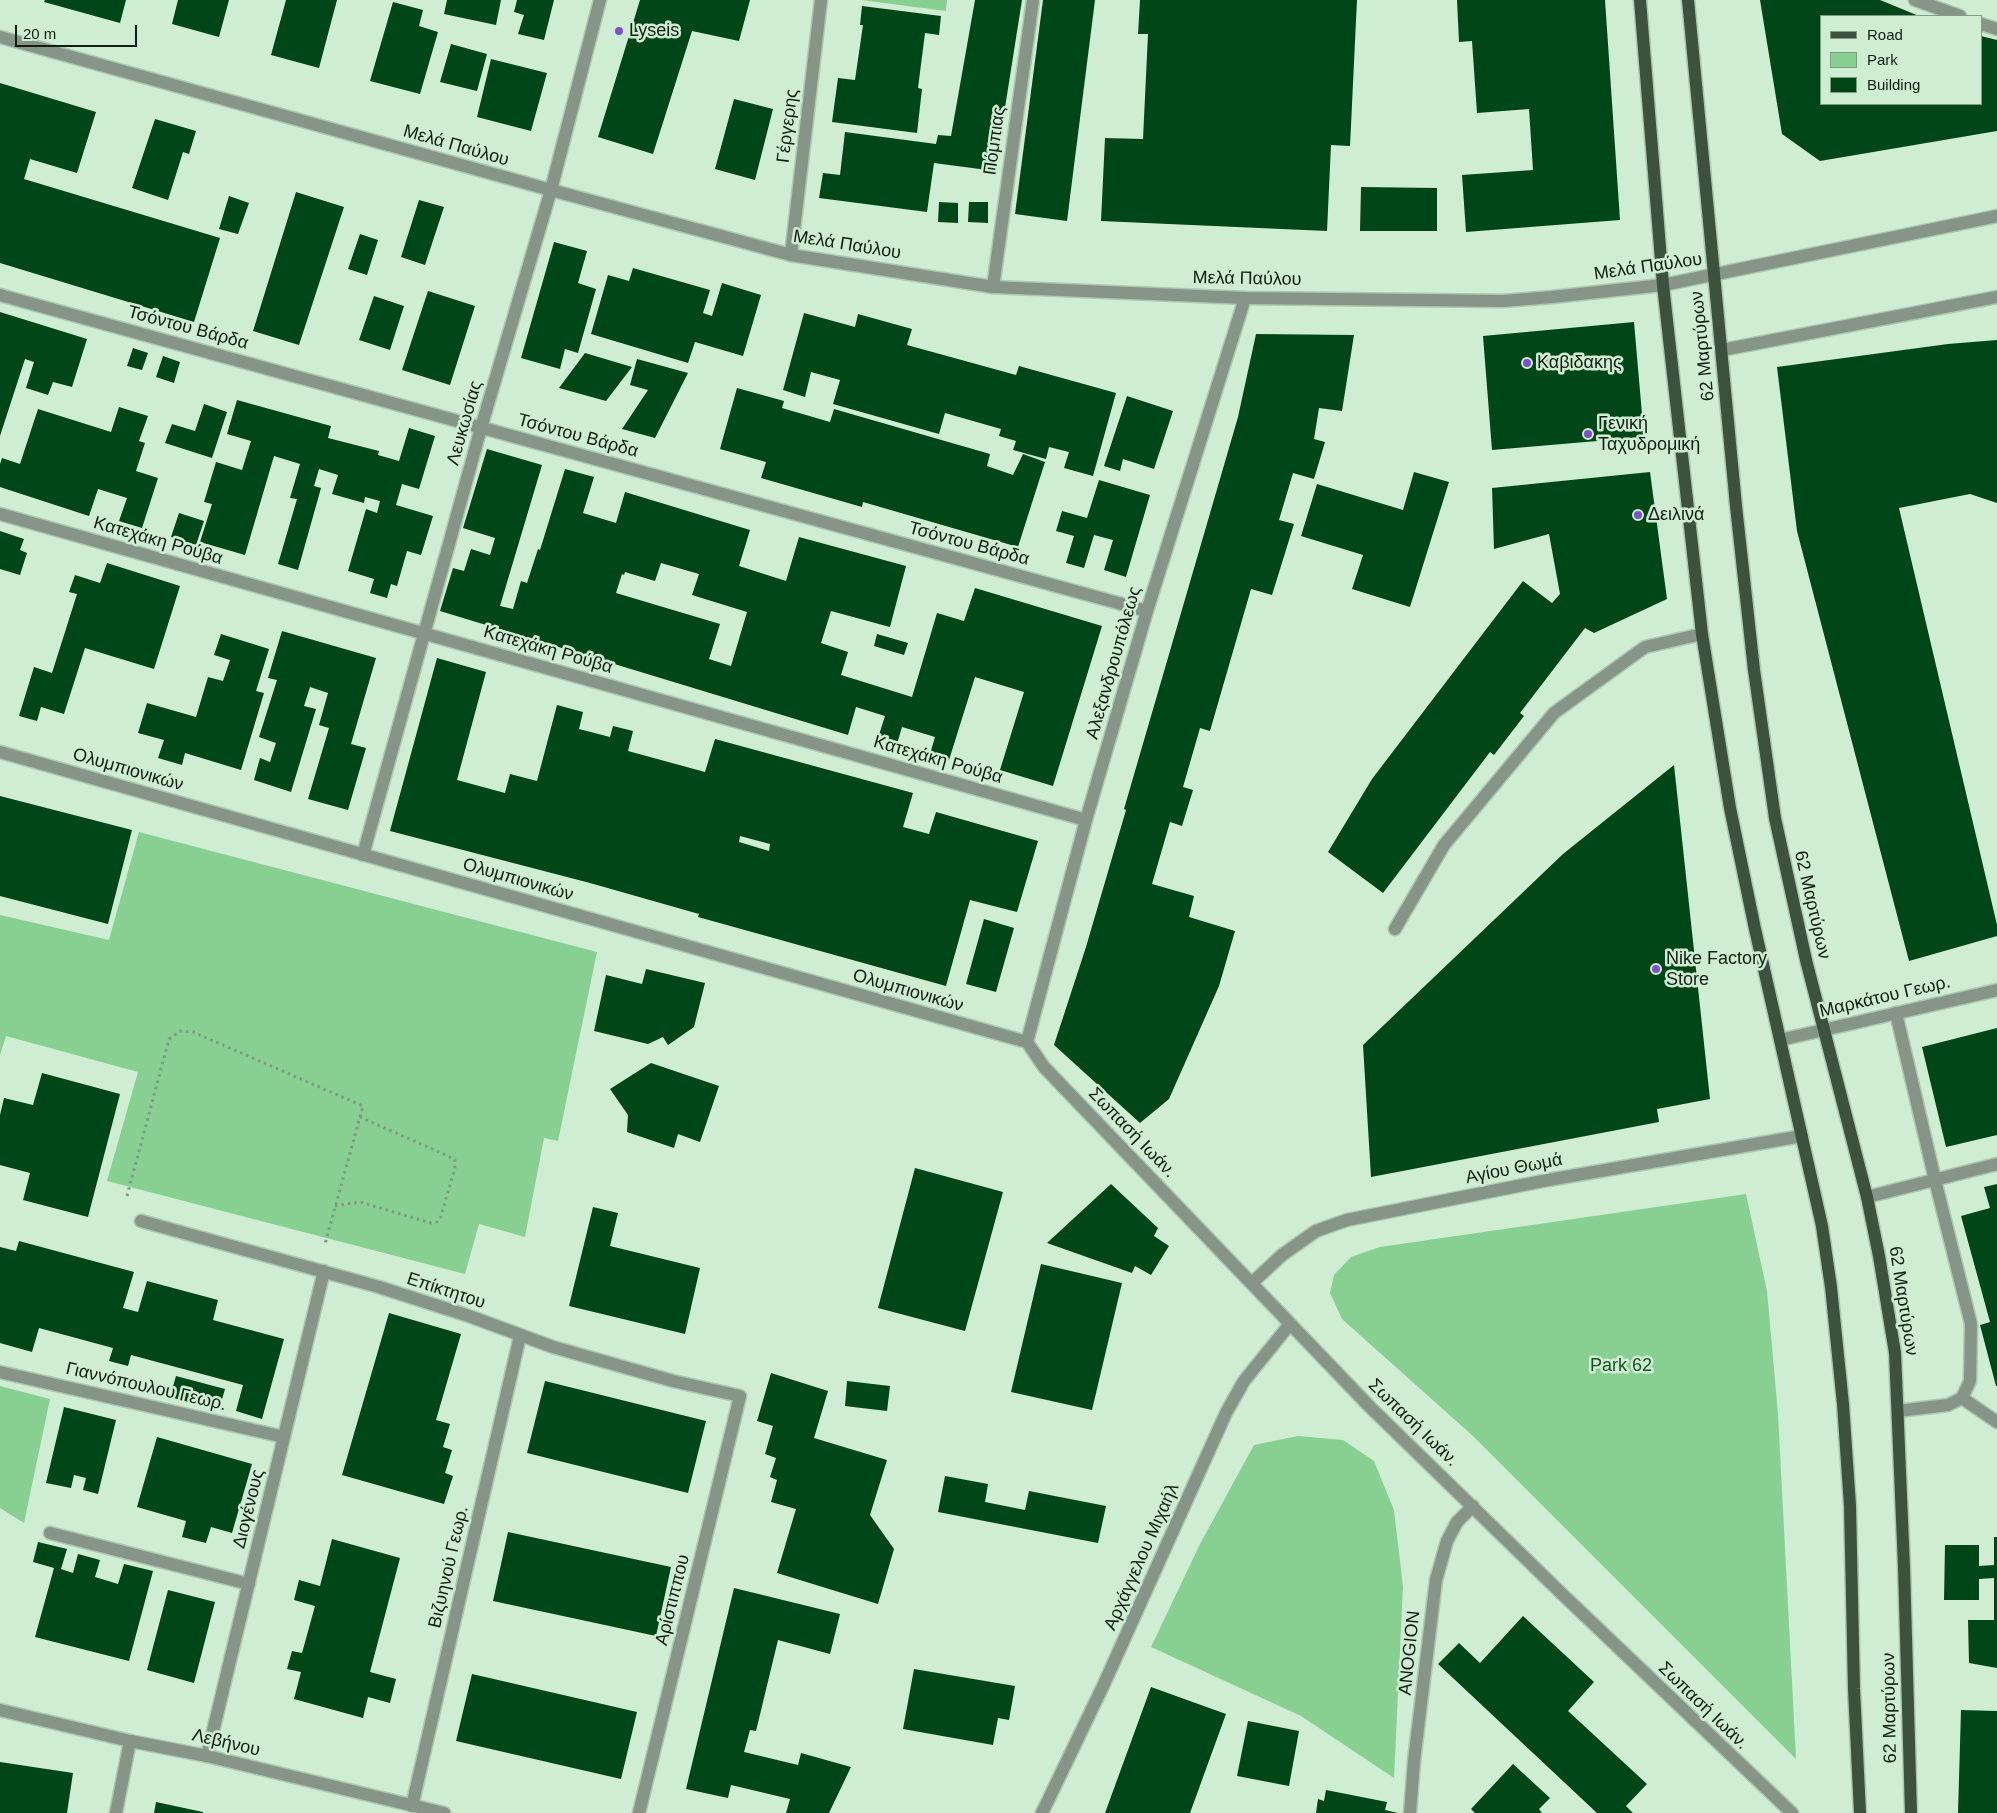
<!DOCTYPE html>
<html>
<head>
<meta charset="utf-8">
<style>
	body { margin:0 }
	#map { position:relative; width:1997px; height:1813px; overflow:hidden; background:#ceedd2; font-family:Arial,sans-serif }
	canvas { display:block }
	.legend { position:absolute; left:1820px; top:15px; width:162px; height:90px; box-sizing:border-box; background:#ceedd2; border:1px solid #839a86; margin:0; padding:6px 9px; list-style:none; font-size:15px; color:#121d14 }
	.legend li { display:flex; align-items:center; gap:10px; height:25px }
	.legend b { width:25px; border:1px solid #839a86 }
	.scale { position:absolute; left:15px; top:25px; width:122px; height:22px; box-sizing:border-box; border:2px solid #121d14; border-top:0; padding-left:6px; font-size:15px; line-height:18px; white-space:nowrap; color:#121d14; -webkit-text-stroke:4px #ceedd2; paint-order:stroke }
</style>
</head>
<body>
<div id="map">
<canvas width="1997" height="1813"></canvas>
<ul class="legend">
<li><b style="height:6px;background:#3c523f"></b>Road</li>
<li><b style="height:14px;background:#88d092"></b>Park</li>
<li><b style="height:14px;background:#004617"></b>Building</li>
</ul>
<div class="scale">20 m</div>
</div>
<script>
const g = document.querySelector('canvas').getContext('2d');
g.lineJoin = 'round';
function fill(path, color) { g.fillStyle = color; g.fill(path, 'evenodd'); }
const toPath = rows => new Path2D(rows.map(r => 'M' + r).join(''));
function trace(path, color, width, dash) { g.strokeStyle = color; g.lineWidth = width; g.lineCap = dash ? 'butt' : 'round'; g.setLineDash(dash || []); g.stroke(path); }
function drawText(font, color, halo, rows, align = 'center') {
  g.font = font + ' Arial,sans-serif'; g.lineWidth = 5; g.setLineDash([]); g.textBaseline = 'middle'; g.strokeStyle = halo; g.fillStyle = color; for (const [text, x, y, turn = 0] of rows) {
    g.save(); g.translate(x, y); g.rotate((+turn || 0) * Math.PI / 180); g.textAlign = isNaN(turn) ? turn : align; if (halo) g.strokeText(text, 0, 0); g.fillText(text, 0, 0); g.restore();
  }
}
fill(toPath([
	[861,0,947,0,946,11],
	[139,832,597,952,558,1141,544,1138,525,1237,479,1224,465,1274,107,1181,138,1072,6,1036,0,1055,0,915,109,940],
	[1746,1194,1767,1291,1778,1414,1796,1759,1473,1436,1342,1319,1330,1293,1334,1275,1351,1257,1380,1247],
	[0,1386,50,1399,24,1523,0,1508],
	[1298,1436,1343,1440,1374,1461,1394,1510,1403,1587,1394,1778,1301,1716,1151,1647,1200,1544,1254,1445]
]), '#88d092');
fill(toPath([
	[45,0,126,0,120,23,44,2],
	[178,0,229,0,219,37,172,24],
	[286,0,337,0,319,68,271,55],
	[447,0,501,0,496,25,444,14],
	[517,0,554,0,544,40,518,34,524,15,514,12],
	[640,0,750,0,739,41,692,31,653,154,598,137],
	[975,0,1022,0,995,171,934,163,927,212,819,198,823,173,840,175,845,132,936,144,938,135,951,136],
	[1043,0,1095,0,1067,221,1015,214],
	[1140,0,1357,0,1350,146,1331,145,1327,231,1101,221,1105,138,1143,139,1148,34,1138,34],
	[1457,0,1605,0,1620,220,1466,232,1462,175,1533,170,1529,109,1477,113,1472,41,1459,42],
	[1760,0,1880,0,1919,16,1821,16,1821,104,1981,104,1981,36,1997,40,1997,131,1820,161,1782,134],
	[393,2,423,10,419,26,438,32,420,94,370,81],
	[862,6,941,16,939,35,925,33,918,88,922,89,917,133,832,122,838,78,855,80,863,25,860,25],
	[451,44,487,54,477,91,440,82],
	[491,59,547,73,531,131,477,117],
	[0,83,96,112,77,173,30,159,24,179,220,238,194,322,0,263],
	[734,99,773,109,755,180,715,169],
	[155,119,196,131,189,154,183,152,168,200,132,188],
	[1361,187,1437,188,1437,231,1360,231],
	[296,192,344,207,299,345,253,331],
	[229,196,249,203,238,234,219,229],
	[419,200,444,207,425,265,401,257],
	[939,202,958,203,958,223,938,222],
	[969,202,988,202,988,223,968,222],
	[360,234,378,240,367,275,348,269],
	[554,242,587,251,578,283,596,289,578,353,565,349,560,369,521,358],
	[633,268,710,290,703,313,712,316,722,283,761,295,743,356,695,342,688,363,591,334,608,275,629,281],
	[428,291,475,306,450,385,402,370],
	[374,296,404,306,390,350,359,340],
	[0,312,87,339,72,387,53,382,48,395,26,388,34,362,25,359,0,436],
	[804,313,855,327,858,314,912,329,907,345,1016,375,1019,366,1116,393,1093,476,1064,468,1069,452,1049,447,1046,459,1013,450,1016,441,999,436,1001,429,945,413,939,434,833,404,840,380,811,372,805,397,783,390],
	[1634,322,1644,437,1492,450,1483,336],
	[1256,334,1354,335,1342,411,1319,408,1314,439,1325,442,1314,479,1293,473,1279,520,1294,524,1272,595,1251,589,1210,731,1200,728,1183,787,1193,790,1182,826,1170,822,1152,884,1194,896,1189,917,1235,931,1219,986,1169,1099,1140,1123,1054,1045,1086,947,1126,810,1124,809,1238,417],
	[1997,340,1997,503,1970,494,1899,508,1997,925,1997,936,1909,961,1797,531,1777,367,1948,344],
	[133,348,148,353,142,370,127,366],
	[585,353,632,367,606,401,559,388],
	[163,356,180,362,174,383,156,377],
	[637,359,688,373,655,438,622,429,648,390,630,385],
	[737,388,784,401,782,408,830,422,834,409,990,454,987,466,1013,475,1023,454,1045,462,1018,547,863,502,862,507,761,478,766,462,720,449],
	[1127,396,1173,411,1154,469,1123,459,1120,471,1104,466],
	[237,400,331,426,328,438,379,451,378,455,399,461,409,428,435,436,419,489,402,484,396,505,433,516,421,555,407,551,397,586,391,584,387,598,370,593,374,579,348,571,366,509,377,513,380,501,365,497,364,503,332,494,338,475,319,469,314,486,321,488,298,570,278,564,297,499,290,498,300,464,274,456,245,555,200,542,212,504,204,502,216,462,242,470,251,441,227,434],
	[204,404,227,412,212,458,165,443,172,424,195,431],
	[119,407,148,416,139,441,145,443,136,471,158,478,142,528,119,521,127,498,98,489,89,516,0,487,0,464,2,458,20,464,38,409,111,432],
	[487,449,542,465,500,606,513,609,521,581,527,583,538,549,540,550,565,469,594,477,583,513,616,523,625,492,750,530,739,566,786,581,799,537,906,566,890,627,831,611,821,643,848,652,841,675,912,697,937,613,964,621,975,588,1102,626,1053,786,1000,770,1024,692,975,677,949,760,930,754,935,737,902,727,897,744,878,738,885,716,856,707,848,735,440,611,453,568,464,571,471,549,490,555,495,538,463,528],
	[661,563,699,574,692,595,747,612,731,666,709,659,720,624,616,593,622,574,624,575,625,572,655,581],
	[1414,472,1449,482,1410,607,1352,589,1363,555,1301,536,1317,484,1403,510],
	[1650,472,1667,599,1594,633,1585,628,1520,713,1524,716,1494,755,1490,752,1383,893,1328,852,1372,779,1523,581,1552,603,1560,594,1549,534,1494,549,1492,488],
	[1099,480,1150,495,1126,577,1104,570,1113,540,1094,535,1084,568,1066,563,1074,536,1056,531,1062,511,1087,518],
	[179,513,204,521,196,545,171,537],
	[0,531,24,539,20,550,27,553,20,575,0,569],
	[107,563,180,586,154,669,85,648,64,714,41,707,37,721,19,716,34,667,52,673,77,594,69,592,75,575,100,583],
	[282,631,376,658,351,744,366,748,348,810,308,799,329,728,319,725,328,693,310,687,304,706,316,709,291,792,254,780,260,758,270,762,276,743,259,737,277,680,268,678],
	[221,634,269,649,256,691,264,693,241,770,185,753,182,765,158,758,164,740,138,733,147,703,196,717,208,677,223,681,230,660,214,655],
	[877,634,908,643,904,655,874,646],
	[437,658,486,672,457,780,505,793,510,774,537,781,557,705,583,712,579,729,610,737,613,726,633,731,628,751,705,772,715,739,913,793,903,827,929,834,936,812,1038,841,1017,912,970,900,946,986,698,917,699,914,590,883,390,831],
	[740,836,770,844,769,851,739,842],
	[1674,765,1710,1099,1657,1109,1659,1122,1371,1177,1363,1045,1563,854],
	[0,796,132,830,108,924,0,896],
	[984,919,1014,928,996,992,966,984],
	[646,969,705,983,694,1027,668,1045,663,1037,648,1044,594,1031,606,975,642,984],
	[1997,1028,1997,1135,1946,1147,1922,1047],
	[651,1063,719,1086,700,1142,678,1134,674,1148,627,1132,628,1115,610,1089],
	[42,1073,120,1094,88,1217,23,1200,30,1173,0,1165,0,1115,4,1098,33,1105],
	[915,1168,1003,1192,965,1331,878,1308],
	[1111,1184,1158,1228,1154,1236,1169,1246,1151,1275,1135,1266,1132,1273,1047,1243],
	[1997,1184,1997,1386,1996,1386,1980,1325,1990,1322,1961,1216,1990,1208,1984,1187],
	[593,1207,618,1213,610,1246,700,1268,685,1334,569,1306],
	[19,1241,134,1272,123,1308,138,1312,147,1281,218,1300,213,1320,284,1339,262,1419,236,1411,243,1385,131,1355,128,1366,109,1361,113,1348,39,1328,32,1352,0,1343,0,1247,16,1251],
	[1041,1264,1122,1283,1092,1410,1011,1392],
	[389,1313,461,1334,436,1420,450,1424,443,1447,452,1450,445,1473,453,1476,444,1504,342,1475],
	[771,1373,828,1391,814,1438,887,1460,870,1515,894,1549,878,1604,777,1573,796,1509,771,1502,777,1480,770,1477,776,1458,765,1454,773,1426,757,1421],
	[176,1376,225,1389,219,1410,170,1397],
	[545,1381,706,1421,688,1493,527,1453],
	[847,1381,890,1386,887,1411,845,1406],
	[64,1407,116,1420,98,1494,83,1490,86,1478,74,1475,71,1488,46,1483],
	[157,1437,252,1464,232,1533,211,1527,206,1543,182,1537,186,1521,137,1507],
	[945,1476,988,1484,985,1502,1025,1510,1029,1491,1106,1506,1098,1543,938,1512],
	[508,1532,671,1567,656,1636,493,1601],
	[1994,1537,1997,1537,1997,1668,1969,1663,1968,1620,1994,1620,1994,1578,1979,1579,1979,1600,1944,1600,1945,1545,1979,1545,1979,1566,1994,1565],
	[332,1539,400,1558,370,1672,396,1679,390,1703,368,1697,363,1718,294,1699,301,1672,287,1669,292,1651,302,1653,315,1606,294,1600,299,1580,320,1586],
	[38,1542,67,1549,61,1569,73,1573,78,1554,100,1560,95,1577,118,1584,124,1564,153,1571,129,1661,35,1637,54,1568,33,1562],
	[734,1588,840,1614,830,1654,778,1640,756,1731,750,1730,744,1752,798,1765,801,1753,851,1767,829,1813,786,1813,790,1799,731,1785,728,1798,686,1789],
	[168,1590,215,1602,194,1683,147,1670],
	[1523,1616,1594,1682,1568,1711,1647,1784,1626,1806,1633,1813,1597,1813,1438,1664,1459,1643,1480,1663],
	[914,1669,1015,1686,1009,1720,998,1718,993,1745,903,1729],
	[472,1674,637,1712,621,1779,456,1741],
	[1151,1687,1226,1714,1190,1813,1105,1813],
	[1961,1710,1997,1711,1997,1813,1958,1813],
	[1248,1721,1299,1731,1289,1786,1237,1776],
	[0,1762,73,1773,67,1813,0,1813],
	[1513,1764,1550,1798,1539,1809,1542,1813,1475,1813,1471,1809],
	[1326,1790,1387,1802,1385,1810,1398,1813,1316,1813,1318,1799,1324,1801],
	[156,1802,203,1812,203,1813,154,1813]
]), '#004617');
const service = toPath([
	[1722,350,1997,297],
	[1896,1013,1935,1180,1971,1324,1970,1381,1962,1398,1948,1405,1898,1411],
	[1867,1197,1997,1164],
	[1962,1398,1997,1422],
	[50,1533,249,1584]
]);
const minor = toPath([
	[1915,0,1960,16],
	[1981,24,1997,29],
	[791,255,821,0],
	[993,287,1033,0],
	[0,295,1147,611],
	[0,514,1086,820],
	[0,752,1027,1042],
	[363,855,481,428,551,190,600,0],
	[1395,929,1444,845,1554,713,1645,647,1702,634],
	[1780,1040,1997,990],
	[1027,1042,1044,1067,1370,1407,1561,1593,1792,1813],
	[1027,1042,1086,820,1147,611,1245,298],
	[141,1221,379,1287,469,1316,553,1347,673,1381,740,1396,639,1813],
	[1252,1283,1282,1255,1316,1231,1347,1220,1548,1180,1802,1136],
	[0,1372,284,1437],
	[207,1756,324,1271],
	[412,1806,520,1336],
	[116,1813,130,1741],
	[1042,1813,1104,1684,1226,1413,1244,1381,1290,1324],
	[1410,1813,1414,1761,1436,1580,1447,1541,1457,1522,1473,1506]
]);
const tertiary = toPath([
	[0,37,551,190,791,255,993,287,1245,298,1503,301,1552,297,1663,285,1997,216],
	[0,1710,130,1741,207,1756,444,1813]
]);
const primary = toPath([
	[1640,0,1663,285,1702,634,1730,808,1755,929,1822,1226,1831,1287,1843,1404,1850,1506,1854,1689,1860,1813],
	[1688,0,1736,506,1754,670,1775,818,1806,960,1867,1197,1879,1256,1895,1353,1904,1567,1911,1813]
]);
trace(service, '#acc8b0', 15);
trace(minor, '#acc8b0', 15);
trace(tertiary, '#acc8b0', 15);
trace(primary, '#acc8b0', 15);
trace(toPath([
	[127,1196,169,1039,180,1031,193,1032,363,1106,325,1244],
	[335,1206,360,1202,431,1223,437,1222,440,1219,455,1168,455,1160,448,1156,360,1117]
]), '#809783', 3, [2.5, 4]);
trace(service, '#879488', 12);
trace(minor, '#879488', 12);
trace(tertiary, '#879488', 12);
trace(primary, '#3c523f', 12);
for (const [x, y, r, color] of [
	[619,31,5,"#7e4fc7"],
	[1527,363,5,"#7e4fc7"],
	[1588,434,5,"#7e4fc7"],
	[1638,515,5,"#7e4fc7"],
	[1656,969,5,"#7e4fc7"]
]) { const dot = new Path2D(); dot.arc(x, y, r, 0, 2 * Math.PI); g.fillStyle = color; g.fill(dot); trace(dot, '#ceedd2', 2); }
drawText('18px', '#121d14', '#ceedd2', [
	["Lyseis",629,31],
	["Καβιδακης",1537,363],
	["Γενική",1598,424],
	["Ταχυδρομική",1598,445],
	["Δειλινά",1648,515],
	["Nike Factory",1666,959],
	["Store",1666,980]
], 'left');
drawText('18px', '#121d14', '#ceedd2', [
	["Γέργερης",788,126,-83],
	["Πόμπιας",995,141,-82],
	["Μελά Παύλου",456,146,16],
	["Μελά Παύλου",847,245,9],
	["Μελά Παύλου",1648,267,-8],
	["Μελά Παύλου",1247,279,1],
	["Τσόντου Βάρδα",188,328,15],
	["62 Μαρτύρων",1703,346,-96],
	["Λευκωσίας",465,423,-74],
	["Τσόντου Βάρδα",578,436,15],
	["Κατεχάκη Ρούβα",158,541,16],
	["Τσόντου Βάρδα",969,544,15],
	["Κατεχάκη Ρούβα",548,650,16],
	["Αλεξανδρουπόλεως",1114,663,-74],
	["Κατεχάκη Ρούβα",938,760,16],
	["Ολυμπιονικών",128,770,16],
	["Ολυμπιονικών",518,880,16],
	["62 Μαρτύρων",1812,905,77],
	["Ολυμπιονικών",908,991,16],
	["Μαρκάτου Γεωρ.",1885,997,-13],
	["Σωπασή Ιωάν.",1132,1133,46],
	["Αγίου Θωμά",1514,1169,-11],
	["Επίκτητου",446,1291,18],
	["62 Μαρτύρων",1903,1301,81],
	["Γιαννόπουλου Γεωρ.",146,1387,13],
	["Σωπασή Ιωάν.",1413,1423,44],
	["Διογένους",249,1509,-76],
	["Αρχάγγελου Μιχαήλ",1142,1557,-66],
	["Βιζυηνού Γεωρ.",449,1567,-77],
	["Αρίστιππου",673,1600,-76],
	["ANOGION",1410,1653,-84],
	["Σωπασή Ιωάν.",1703,1706,44],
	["62 Μαρτύρων",1890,1708,-91],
	["Λεβήνου",226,1743,13]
]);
drawText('18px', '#175125', '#ceedd2', [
	["Park 62",1621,1366]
]);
</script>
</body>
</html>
